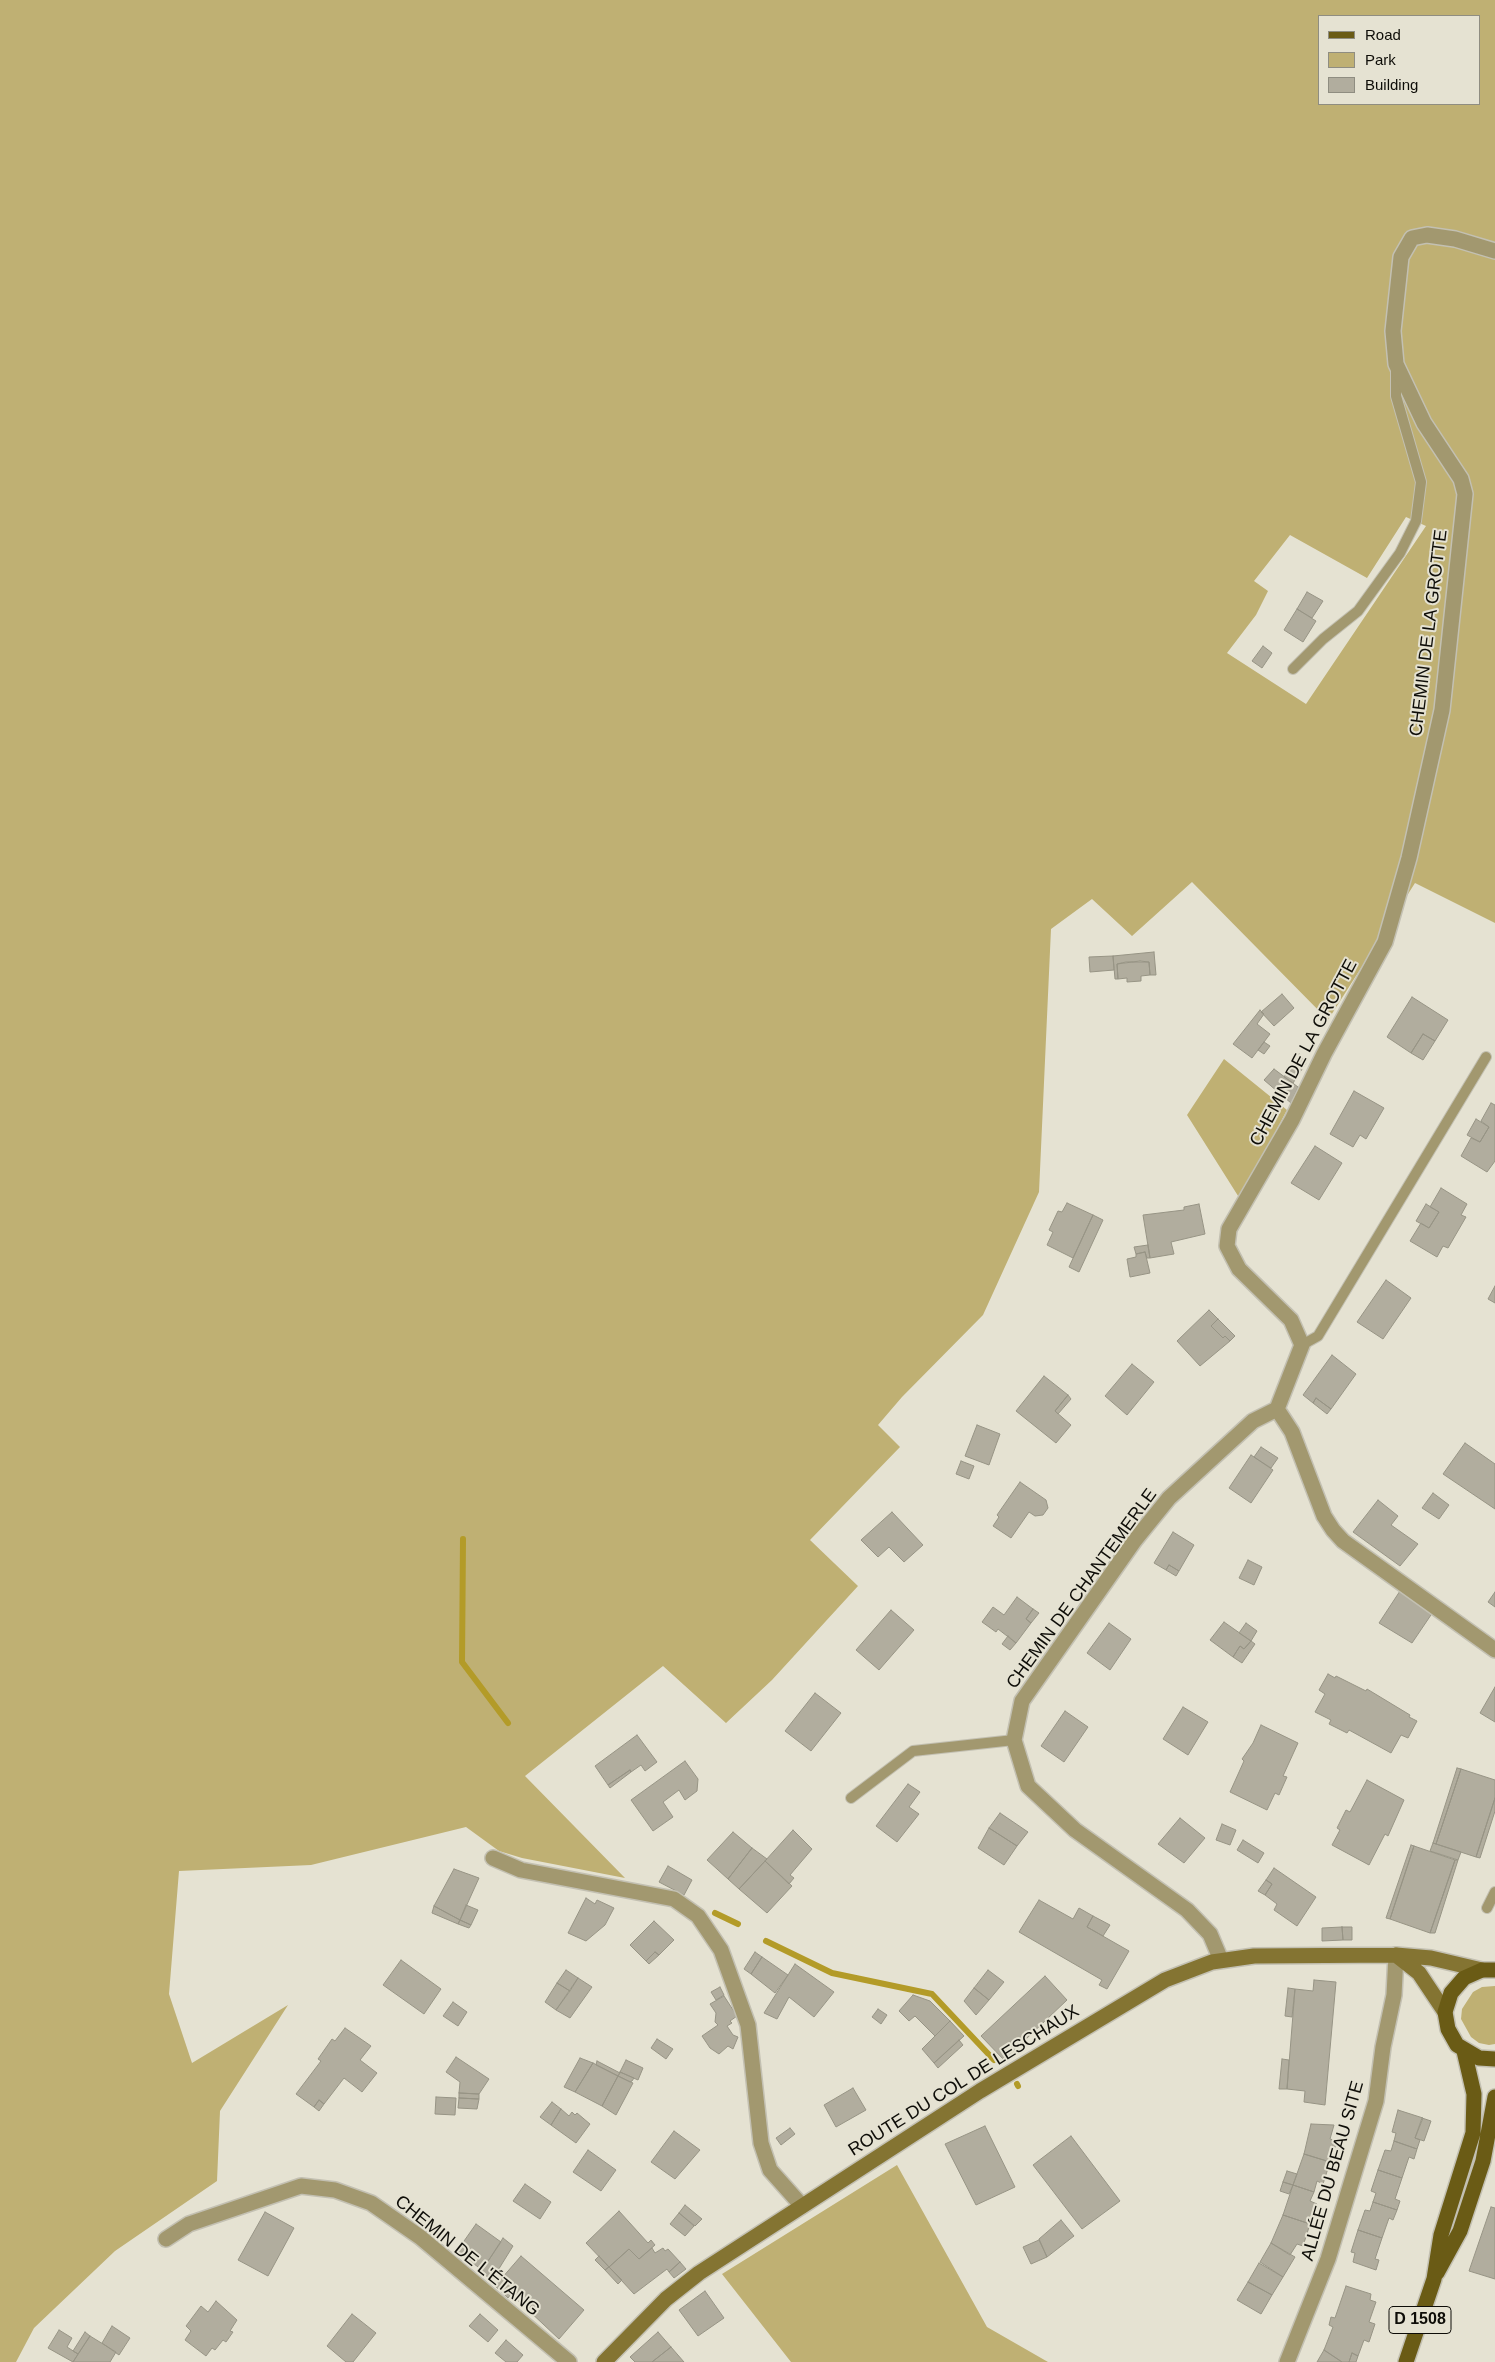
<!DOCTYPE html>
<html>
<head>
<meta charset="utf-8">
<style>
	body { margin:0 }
	#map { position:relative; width:1495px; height:2362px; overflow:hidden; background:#e5e2d2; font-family:Helvetica,sans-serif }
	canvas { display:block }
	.legend { position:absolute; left:1318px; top:15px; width:162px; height:90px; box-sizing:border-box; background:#e5e2d2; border:1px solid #8f8d81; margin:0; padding:6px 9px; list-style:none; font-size:15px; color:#0e0d08 }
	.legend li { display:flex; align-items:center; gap:10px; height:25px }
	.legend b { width:25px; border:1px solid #8f8d81 }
</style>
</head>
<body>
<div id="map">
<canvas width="1495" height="2362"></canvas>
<ul class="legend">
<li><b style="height:6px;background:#6a5b15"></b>Road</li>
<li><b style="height:14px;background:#bfb073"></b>Park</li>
<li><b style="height:14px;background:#b1ad9e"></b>Building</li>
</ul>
</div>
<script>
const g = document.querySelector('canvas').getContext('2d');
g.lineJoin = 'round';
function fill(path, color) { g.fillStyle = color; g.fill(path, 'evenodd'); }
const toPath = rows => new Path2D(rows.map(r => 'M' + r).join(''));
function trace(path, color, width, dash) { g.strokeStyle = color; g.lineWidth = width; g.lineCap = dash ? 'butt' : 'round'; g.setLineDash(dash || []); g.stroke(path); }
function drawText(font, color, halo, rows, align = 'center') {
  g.font = font + ' Helvetica,sans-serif'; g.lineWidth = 4; g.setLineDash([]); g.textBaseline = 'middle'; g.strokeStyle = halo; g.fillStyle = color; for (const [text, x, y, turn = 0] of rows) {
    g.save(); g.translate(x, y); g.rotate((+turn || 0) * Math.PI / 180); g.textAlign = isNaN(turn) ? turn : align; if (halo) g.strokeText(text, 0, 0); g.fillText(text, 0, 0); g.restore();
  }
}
fill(toPath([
	[0,0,1495,0,1495,923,1415,883,1328,1020,1192,882,1132,936,1092,899,1051,929,1039,1192,983,1315,902,1397,878,1425,900,1447,810,1540,858,1586,772,1680,726,1723,663,1666,525,1776,625,1878,522,1858,499,1851,466,1827,311,1865,179,1871,169,1994,192,2063,288,2005,220,2111,217,2181,115,2251,34,2328,16,2362,0,2362],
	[1319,16,1479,16,1479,104,1319,104],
	[1406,517,1426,526,1306,704,1227,653,1256,615,1268,591,1254,581,1290,535,1367,578],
	[1224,1059,1287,1110,1240,1199,1187,1115],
	[1495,1986,1495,2044,1489,2045,1479,2043,1471,2037,1461,2019,1462,2009,1473,1992,1482,1987],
	[897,2165,987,2327,1048,2362,791,2362,722,2274]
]), '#bfb073');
trace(toPath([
	[463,1539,462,1662,508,1723],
	[715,1913,738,1924],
	[766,1941,832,1973,932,1994,994,2060],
	[1017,2084,1018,2086]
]), '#b39b28', 6);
const building = toPath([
	[1307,592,1323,601,1312,618,1297,609,1307,592],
	[1297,609,1316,621,1303,642,1284,630,1297,609],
	[1263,646,1272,653,1262,668,1252,661,1263,646],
	[1154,952,1156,975,1150,975,1149,962,1126,962,1117,964,1118,979,1115,979,1113,956,1154,952],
	[1113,956,1114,970,1090,972,1089,957,1113,956],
	[1140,961,1149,962,1150,975,1141,976,1141,981,1127,982,1127,978,1118,979,1117,964,1140,961],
	[1282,994,1294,1008,1274,1026,1261,1012,1282,994],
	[1412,997,1448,1020,1435,1041,1423,1034,1411,1053,1387,1037,1412,997],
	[1260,1010,1264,1014,1257,1024,1270,1034,1252,1058,1233,1044,1260,1010],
	[1423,1034,1435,1041,1423,1060,1411,1053,1423,1034],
	[1264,1042,1270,1046,1264,1054,1258,1050,1264,1042],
	[1299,1054,1306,1063,1293,1083,1284,1077,1299,1054],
	[1274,1069,1298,1087,1291,1103,1264,1080,1274,1069],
	[1354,1091,1384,1108,1366,1139,1360,1135,1353,1147,1330,1134,1354,1091],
	[1491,1103,1495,1105,1495,1161,1487,1172,1461,1156,1471,1138,1480,1142,1489,1127,1481,1121,1491,1103],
	[1476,1119,1489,1127,1480,1142,1467,1135,1476,1119],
	[1315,1146,1342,1163,1319,1200,1291,1183,1315,1146],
	[1441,1188,1467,1204,1461,1215,1466,1217,1448,1248,1443,1246,1437,1257,1410,1241,1421,1223,1429,1228,1439,1212,1430,1207,1441,1188],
	[1067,1203,1093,1215,1073,1258,1047,1245,1053,1232,1049,1230,1058,1211,1062,1212,1067,1203],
	[1199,1204,1205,1234,1171,1242,1174,1254,1150,1258,1143,1215,1184,1210,1184,1207,1199,1204],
	[1426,1204,1439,1212,1429,1228,1416,1221,1426,1204],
	[1093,1215,1103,1220,1079,1272,1069,1267,1093,1215],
	[1148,1245,1150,1258,1147,1258,1145,1252,1136,1254,1134,1247,1148,1245],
	[1145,1252,1150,1273,1130,1277,1127,1259,1136,1257,1136,1254,1145,1252],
	[1386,1280,1411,1298,1383,1339,1357,1322,1386,1280],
	[1495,1286,1495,1303,1488,1299,1495,1286],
	[1209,1310,1218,1319,1211,1326,1223,1338,1225,1336,1230,1341,1200,1366,1177,1341,1209,1310],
	[1218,1319,1235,1336,1230,1341,1225,1336,1223,1338,1211,1326,1218,1319],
	[1332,1355,1356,1374,1331,1409,1316,1398,1313,1403,1303,1395,1332,1355],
	[1132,1364,1154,1382,1127,1415,1105,1396,1132,1364],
	[1044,1376,1068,1395,1055,1411,1071,1425,1056,1443,1016,1411,1044,1376],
	[1068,1395,1071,1399,1058,1414,1055,1411,1068,1395],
	[1316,1398,1331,1409,1327,1414,1313,1403,1316,1398],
	[977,1425,1000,1434,989,1465,965,1456,977,1425],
	[1465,1443,1495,1464,1495,1509,1443,1474,1465,1443],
	[1261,1447,1278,1458,1271,1468,1254,1457,1261,1447],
	[1251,1455,1273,1470,1251,1503,1229,1488,1251,1455],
	[961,1461,974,1466,969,1479,956,1474,961,1461],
	[1020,1482,1046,1500,1048,1508,1043,1515,1035,1516,1029,1512,1011,1538,993,1526,999,1517,997,1515,1020,1482],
	[1433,1493,1449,1505,1439,1519,1422,1508,1433,1493],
	[1378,1500,1398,1516,1391,1525,1418,1544,1400,1566,1353,1532,1378,1500],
	[892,1512,923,1545,904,1562,889,1547,878,1557,861,1540,892,1512],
	[1173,1532,1194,1545,1179,1571,1169,1565,1166,1570,1154,1563,1173,1532],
	[1248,1560,1262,1567,1254,1585,1239,1578,1248,1560],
	[1169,1565,1179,1571,1176,1576,1166,1570,1169,1565],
	[1400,1591,1433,1612,1412,1643,1379,1623,1400,1591],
	[1495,1592,1495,1607,1488,1602,1495,1592],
	[1017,1597,1033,1609,1026,1619,1031,1623,1016,1643,998,1629,996,1632,982,1622,993,1607,1004,1615,1017,1597],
	[1033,1609,1039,1613,1031,1623,1026,1619,1033,1609],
	[891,1610,914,1630,879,1670,856,1650,891,1610],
	[1224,1622,1251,1641,1244,1649,1240,1646,1233,1657,1210,1640,1224,1622],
	[1109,1623,1131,1639,1110,1670,1087,1653,1109,1623],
	[1246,1623,1257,1631,1251,1641,1239,1633,1246,1623],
	[1008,1636,1016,1643,1010,1650,1002,1644,1008,1636],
	[1251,1641,1255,1644,1242,1663,1233,1657,1240,1646,1244,1649,1251,1641],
	[1328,1674,1335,1678,1336,1676,1366,1691,1367,1689,1410,1715,1409,1717,1417,1721,1408,1738,1401,1735,1391,1753,1349,1730,1347,1733,1329,1724,1331,1720,1315,1712,1325,1694,1319,1690,1328,1674],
	[1495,1687,1495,1722,1480,1713,1495,1687],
	[815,1693,841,1713,811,1751,785,1731,815,1693],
	[1183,1707,1208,1722,1188,1755,1163,1739,1183,1707],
	[1065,1711,1088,1727,1064,1762,1041,1746,1065,1711],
	[1261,1725,1298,1743,1283,1776,1287,1777,1279,1795,1275,1793,1267,1810,1230,1792,1244,1761,1242,1759,1253,1743,1261,1725],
	[637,1735,657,1762,645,1771,641,1765,631,1772,630,1770,608,1785,595,1766,637,1735],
	[685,1761,698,1779,697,1791,685,1800,679,1790,663,1802,673,1817,653,1831,631,1800,685,1761],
	[1457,1768,1461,1769,1436,1844,1433,1843,1457,1768],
	[1461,1769,1495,1780,1495,1798,1476,1857,1436,1844,1461,1769],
	[630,1770,631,1772,610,1788,608,1785,630,1770],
	[1367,1780,1404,1800,1388,1836,1385,1834,1369,1865,1332,1845,1340,1830,1337,1828,1346,1810,1350,1812,1367,1780],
	[908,1784,920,1792,909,1807,919,1814,897,1842,876,1826,908,1784],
	[1495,1798,1495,1811,1480,1858,1476,1857,1495,1798],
	[1000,1813,1028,1832,1017,1846,989,1828,1000,1813],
	[1180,1818,1205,1838,1184,1863,1158,1844,1180,1818],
	[1222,1824,1236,1830,1230,1845,1216,1840,1222,1824],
	[989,1828,1017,1846,1004,1865,978,1848,989,1828],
	[793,1830,812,1849,790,1875,794,1878,789,1884,765,1861,793,1830],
	[733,1832,752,1848,728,1879,707,1860,733,1832],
	[1243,1840,1264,1853,1258,1863,1237,1850,1243,1840],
	[1433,1843,1461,1852,1458,1860,1430,1851,1433,1843],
	[1411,1845,1414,1846,1390,1919,1386,1918,1411,1845],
	[1414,1846,1455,1860,1430,1933,1390,1919,1414,1846],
	[752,1848,767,1859,739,1889,728,1879,752,1848],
	[1455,1860,1458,1860,1435,1933,1430,1933,1455,1860],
	[765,1861,792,1886,767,1913,739,1889,765,1861],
	[668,1866,692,1880,684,1895,659,1882,668,1866],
	[1274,1868,1316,1897,1297,1926,1274,1910,1277,1904,1265,1895,1272,1884,1266,1880,1274,1868],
	[454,1869,479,1878,460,1920,434,1906,454,1869],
	[1266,1880,1272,1884,1265,1895,1258,1891,1266,1880],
	[586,1898,595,1904,597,1900,614,1908,605,1925,586,1941,568,1933,586,1898],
	[1039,1900,1073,1919,1079,1908,1093,1916,1087,1927,1129,1951,1107,1989,1099,1985,1102,1980,1019,1932,1039,1900],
	[466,1905,478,1910,471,1925,460,1920,466,1905],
	[434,1906,460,1920,458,1924,432,1913,434,1906],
	[1093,1916,1110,1925,1103,1936,1087,1927,1093,1916],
	[460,1920,471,1925,469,1928,458,1924,460,1920],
	[654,1921,674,1940,659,1955,655,1952,646,1961,630,1945,654,1921],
	[1342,1927,1352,1927,1352,1940,1343,1940,1342,1927],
	[1342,1927,1343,1940,1322,1941,1322,1928,1342,1927],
	[655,1952,659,1955,649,1964,646,1961,655,1952],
	[755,1952,762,1957,751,1974,744,1969,755,1952],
	[762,1957,788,1975,775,1993,751,1974,762,1957],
	[401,1960,441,1989,424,2014,383,1985,401,1960],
	[795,1964,834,1992,814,2017,789,1997,777,2019,764,2013,795,1964],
	[566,1970,578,1978,570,1991,557,1983,566,1970],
	[988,1970,1004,1982,989,2000,974,1988,988,1970],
	[1045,1976,1067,2000,1004,2060,981,2036,1045,1976],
	[578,1978,592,1987,570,2018,556,2010,578,1978],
	[1314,1980,1336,1982,1325,2105,1304,2102,1305,2091,1287,2089,1295,1989,1313,1991,1314,1980],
	[557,1983,570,1991,556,2010,545,2002,557,1983],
	[720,1987,724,1995,716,2000,711,1992,720,1987],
	[974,1988,989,2000,976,2015,964,2001,974,1988],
	[1288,1988,1295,1989,1292,2017,1285,2016,1288,1988],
	[913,1995,930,2001,950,2021,935,2036,915,2016,909,2021,899,2011,913,1995],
	[724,1996,737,2016,730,2021,732,2023,727,2026,733,2035,738,2037,733,2049,728,2046,719,2054,710,2048,702,2036,718,2025,715,2022,716,2013,710,2004,724,1996],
	[453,2002,467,2012,458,2026,443,2016,453,2002],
	[878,2009,887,2015,881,2024,872,2017,878,2009],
	[950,2021,964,2036,934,2063,922,2049,950,2021],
	[345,2028,371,2046,360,2060,377,2073,362,2092,344,2078,324,2104,319,2100,314,2107,296,2094,321,2061,318,2059,332,2039,335,2041,345,2028],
	[657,2039,673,2049,666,2059,651,2048,657,2039],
	[959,2040,963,2045,938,2068,934,2063,959,2040],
	[456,2057,489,2079,479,2094,459,2093,460,2082,446,2072,456,2057],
	[580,2058,593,2063,575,2092,564,2087,580,2058],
	[1282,2059,1289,2060,1287,2089,1279,2089,1282,2059],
	[626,2060,643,2068,638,2080,620,2072,626,2060],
	[597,2061,620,2073,618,2076,596,2065,597,2061],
	[593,2063,618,2076,602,2106,575,2092,593,2063],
	[620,2072,634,2078,632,2081,630,2082,618,2076,620,2072],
	[618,2076,633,2083,616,2115,602,2106,618,2076],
	[853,2088,866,2110,836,2127,824,2105,853,2088],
	[459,2093,479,2094,479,2099,459,2098,459,2093],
	[436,2097,456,2098,455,2115,435,2114,436,2097],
	[459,2098,479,2099,477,2109,458,2108,459,2098],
	[319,2100,324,2104,319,2111,314,2107,319,2100],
	[552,2102,561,2109,551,2125,540,2117,552,2102],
	[561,2109,569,2116,572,2112,575,2115,577,2113,590,2124,576,2143,551,2125,561,2109],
	[1398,2110,1423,2118,1415,2138,1420,2140,1417,2149,1394,2141,1396,2133,1392,2132,1398,2110],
	[1422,2118,1431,2121,1424,2141,1415,2138,1422,2118],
	[1311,2124,1334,2125,1330,2139,1337,2141,1330,2162,1304,2154,1311,2124],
	[985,2126,1015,2187,976,2205,945,2144,985,2126],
	[790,2128,795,2134,781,2145,776,2138,790,2128],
	[674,2131,700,2150,675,2179,651,2162,674,2131],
	[1071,2136,1120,2201,1082,2229,1033,2165,1071,2136],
	[1394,2141,1417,2149,1414,2159,1409,2157,1402,2178,1378,2170,1385,2150,1391,2151,1394,2141],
	[588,2150,616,2170,601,2191,573,2172,588,2150],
	[1304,2154,1330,2162,1323,2184,1317,2181,1314,2192,1293,2185,1304,2154],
	[1378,2170,1402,2178,1395,2199,1400,2201,1397,2210,1373,2202,1376,2193,1371,2191,1378,2170],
	[1287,2171,1297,2174,1293,2185,1283,2182,1287,2171],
	[1283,2182,1293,2185,1289,2194,1280,2191,1283,2182],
	[525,2184,551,2202,540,2219,513,2201,525,2184],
	[1293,2185,1314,2192,1310,2201,1317,2204,1310,2224,1283,2215,1293,2185],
	[1373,2202,1397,2210,1393,2220,1389,2218,1382,2238,1358,2230,1365,2210,1370,2211,1373,2202],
	[685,2205,702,2219,695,2226,679,2213,685,2205],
	[1491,2207,1495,2208,1495,2279,1469,2271,1491,2207],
	[619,2211,648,2243,651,2240,655,2245,639,2259,629,2249,609,2267,586,2243,619,2211],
	[265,2212,294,2228,268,2276,238,2260,265,2212],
	[679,2213,694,2226,685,2236,670,2224,679,2213],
	[1283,2215,1310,2224,1303,2246,1297,2244,1290,2255,1271,2243,1283,2215],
	[1061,2220,1074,2236,1047,2257,1039,2239,1061,2220],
	[476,2224,501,2242,482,2270,457,2251,476,2224],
	[1358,2230,1382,2238,1375,2259,1379,2260,1376,2270,1353,2262,1355,2253,1351,2252,1358,2230],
	[503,2238,513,2246,492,2280,481,2272,503,2238],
	[1039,2240,1047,2257,1031,2264,1023,2247,1039,2240],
	[1271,2243,1295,2257,1283,2277,1260,2262,1271,2243],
	[652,2248,655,2253,663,2248,665,2251,668,2249,680,2262,669,2272,667,2269,634,2294,609,2267,629,2249,639,2259,652,2248],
	[521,2256,584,2310,559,2339,511,2294,508,2298,495,2286,521,2256],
	[599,2256,609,2267,605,2270,595,2260,599,2256],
	[680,2262,686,2269,674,2278,669,2272,680,2262],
	[1259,2263,1283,2277,1272,2295,1248,2282,1259,2263],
	[609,2267,622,2280,618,2284,605,2270,609,2267],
	[1248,2282,1272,2295,1261,2314,1237,2300,1248,2282],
	[1346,2286,1371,2294,1370,2300,1376,2302,1369,2322,1375,2324,1369,2342,1364,2340,1358,2356,1352,2353,1349,2362,1342,2362,1324,2350,1333,2327,1329,2325,1331,2317,1335,2318,1346,2286],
	[705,2291,724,2318,698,2336,679,2310,705,2291],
	[216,2301,237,2320,230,2331,233,2332,226,2342,223,2340,215,2350,212,2348,206,2356,185,2340,191,2331,186,2326,201,2306,208,2312,216,2301],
	[352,2314,376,2333,353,2362,346,2362,327,2346,352,2314],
	[480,2314,498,2330,488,2342,469,2326,480,2314],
	[112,2326,130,2338,119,2355,102,2343,112,2326],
	[59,2330,72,2338,67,2347,78,2354,73,2362,48,2348,59,2330],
	[85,2332,90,2336,78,2354,73,2351,85,2332],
	[658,2332,671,2347,652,2362,635,2362,630,2357,658,2332],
	[90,2336,116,2352,110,2362,73,2362,90,2336],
	[506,2340,523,2355,517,2362,506,2362,495,2353,506,2340],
	[671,2347,684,2362,652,2362,671,2347],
	[1324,2350,1342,2362,1317,2362,1324,2350],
	[1352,2353,1358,2356,1356,2362,1349,2362,1352,2353]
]);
fill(building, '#b1ad9e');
trace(building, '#979485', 1);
const lane = toPath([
	[1293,669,1323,639,1358,611,1400,553,1416,521,1421,482,1396,396,1396,370],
	[1302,1345,1318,1336,1486,1057],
	[851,1798,913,1751,1014,1740],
	[1487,1908,1495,1892]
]);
const street = toPath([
	[1495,251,1455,239,1427,235,1412,238,1401,257,1393,331,1396,364,1424,423,1461,479,1465,494,1442,710,1409,858,1385,942,1324,1054,1292,1120,1229,1229,1227,1246,1239,1269,1291,1320,1302,1345,1277,1409,1292,1432,1324,1516,1333,1530,1343,1541,1495,1650],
	[493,1858,521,1870,674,1899,698,1916,721,1950,748,2025,761,2143,770,2170,802,2206],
	[1221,1960,1210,1934,1187,1910,1075,1830,1028,1786,1014,1740,1022,1701,1135,1540,1169,1498,1253,1421,1277,1409],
	[166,2239,189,2224,301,2186,335,2190,371,2203,420,2237,569,2362],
	[1287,2362,1328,2259,1376,2101,1383,2047,1394,1995,1396,1955]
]);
const secondary = toPath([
	[1396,1955,1419,1973,1445,2012],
	[604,2362,666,2299,699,2273,980,2091,1165,1980,1212,1962,1254,1956,1396,1955,1431,1958,1482,1970]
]);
const primary = toPath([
	[1495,1970,1482,1970,1464,1978,1451,1993,1445,2012,1448,2029,1457,2045,1479,2058,1495,2059],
	[1437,2273,1460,2231,1483,2161,1495,2097],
	[1406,2362,1434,2279,1441,2235,1473,2133,1474,2094,1464,2051]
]);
trace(lane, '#c3c0b2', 12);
trace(street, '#c3c0b2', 18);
trace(secondary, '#c3c0b2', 18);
trace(primary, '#c3c0b2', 18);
trace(lane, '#a2986f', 10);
trace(street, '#a2986f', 15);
trace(secondary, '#847432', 15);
trace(primary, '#6a5b15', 15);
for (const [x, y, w] of [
	[1420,2320,62]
]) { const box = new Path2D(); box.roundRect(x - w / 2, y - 13.5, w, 27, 4); g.fillStyle = '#e5e2d2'; g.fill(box); trace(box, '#0e0d08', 1); }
drawText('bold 16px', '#0e0d08', null, [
	["D 1508",1420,2320]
]);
drawText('18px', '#0e0d08', '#e5e2d2', [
	["CHEMIN DE LA GROTTE",1429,633,-83],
	["CHEMIN DE LA GROTTE",1304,1053,-62],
	["CHEMIN DE CHANTEMERLE",1082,1589,-54],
	["ROUTE DU COL DE LESCHAUX",964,2081,-32],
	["ALLÉE DU BEAU SITE",1333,2171,-74],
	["CHEMIN DE L'ÉTANG",467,2256,39]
]);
</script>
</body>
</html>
